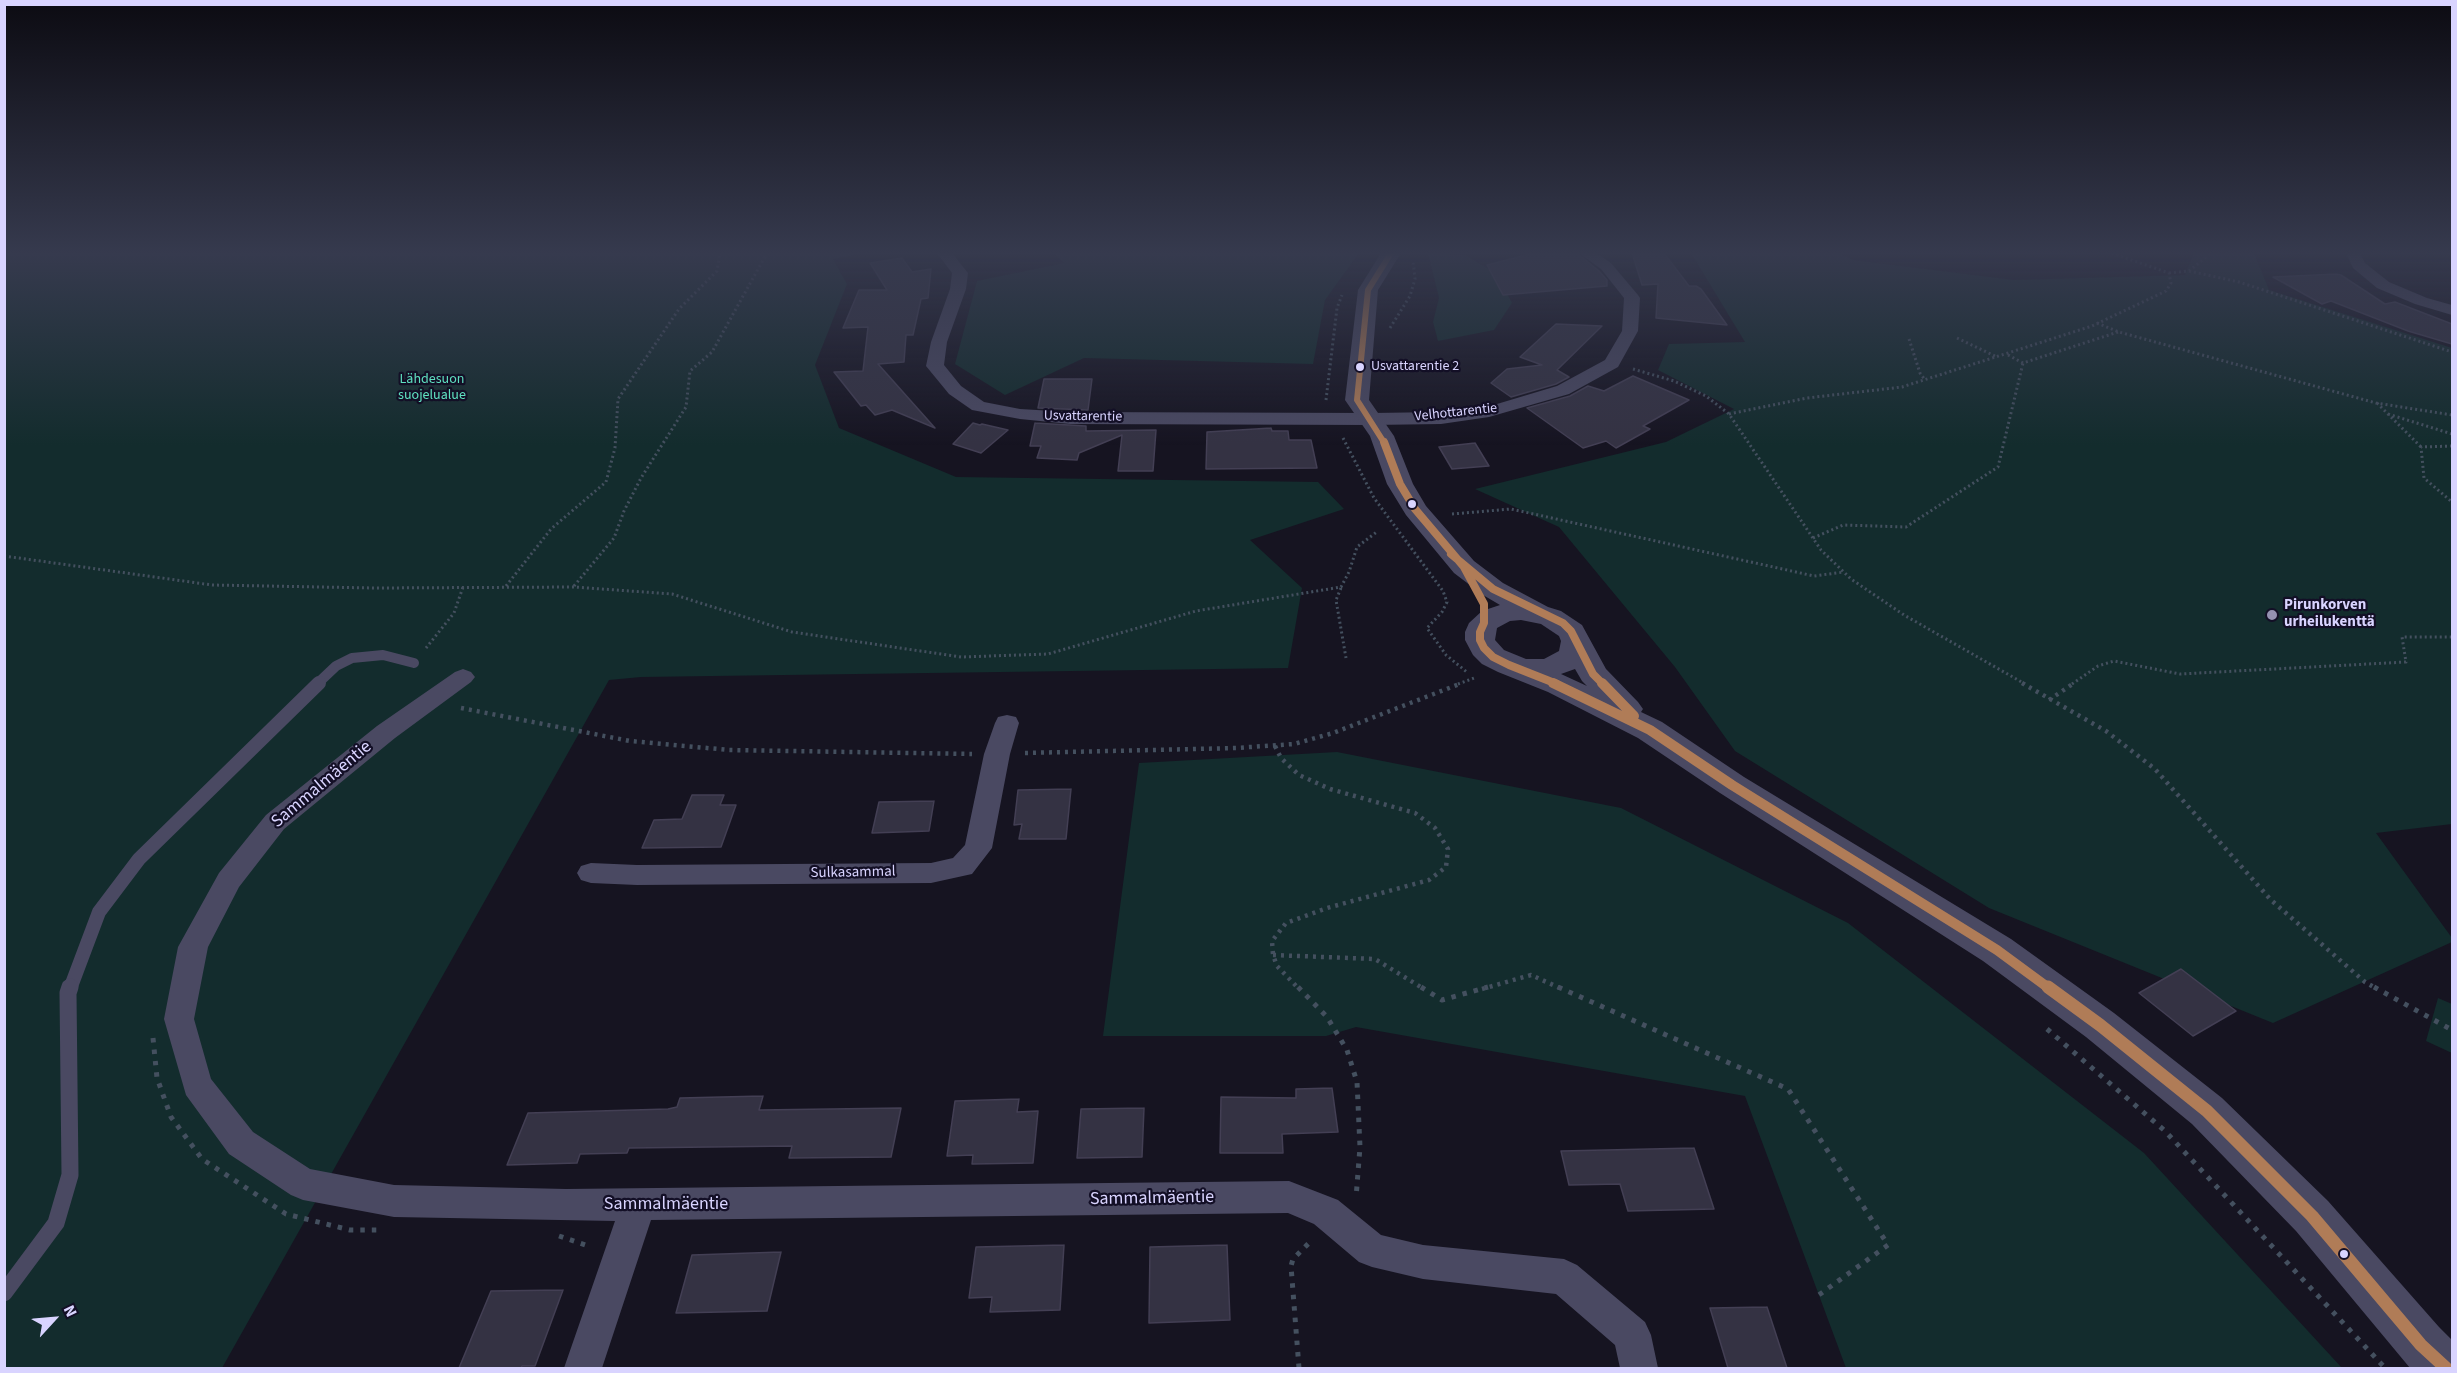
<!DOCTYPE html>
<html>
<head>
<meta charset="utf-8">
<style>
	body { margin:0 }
	#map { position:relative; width:2457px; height:1373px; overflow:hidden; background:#161421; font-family:"Source Sans 3",sans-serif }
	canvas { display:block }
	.frame { position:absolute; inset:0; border:6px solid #d9d4ff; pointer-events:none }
	.north { position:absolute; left:24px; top:1289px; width:60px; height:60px; -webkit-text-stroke:4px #130f26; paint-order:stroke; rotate:64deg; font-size:16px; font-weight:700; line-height:24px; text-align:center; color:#d9d4ff }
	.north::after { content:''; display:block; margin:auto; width:21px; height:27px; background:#d9d4ff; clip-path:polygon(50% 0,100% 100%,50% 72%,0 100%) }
</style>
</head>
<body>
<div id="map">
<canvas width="2457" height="1373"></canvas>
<div class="frame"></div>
<div class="north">N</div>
</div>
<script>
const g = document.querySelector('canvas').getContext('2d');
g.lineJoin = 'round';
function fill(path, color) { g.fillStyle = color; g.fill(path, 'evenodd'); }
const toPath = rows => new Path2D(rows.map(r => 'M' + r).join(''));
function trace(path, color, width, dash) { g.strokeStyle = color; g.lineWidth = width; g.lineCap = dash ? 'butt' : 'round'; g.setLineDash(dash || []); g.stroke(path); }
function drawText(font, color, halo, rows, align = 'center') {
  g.font = font + ' "Source Sans 3",sans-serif'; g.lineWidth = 4.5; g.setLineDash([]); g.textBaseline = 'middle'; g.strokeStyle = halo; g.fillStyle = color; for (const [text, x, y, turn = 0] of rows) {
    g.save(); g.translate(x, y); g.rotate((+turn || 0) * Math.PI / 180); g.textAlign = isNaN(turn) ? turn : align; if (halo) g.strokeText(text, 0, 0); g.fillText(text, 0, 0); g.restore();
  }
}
fill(toPath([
	[5,253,864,253,833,259,847,284,815,365,839,428,956,477,1318,482,1344,509,1250,540,1302,588,1288,668,641,677,609,680,222,1368,5,1368],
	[1054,253,1359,253,1325,300,1313,364,1084,358,1005,395,955,364,977,281,1064,263],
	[1428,253,1465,255,1497,274,1512,303,1494,330,1438,341,1433,322,1439,298],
	[1691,253,1838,253,1853,260,2014,280,2185,275,2194,253,2254,253,2269,290,2452,348,2452,824,2376,833,2452,938,2452,942,2273,1023,1989,908,1735,751,1675,667,1559,527,1475,489,1666,442,1734,409,1658,370,1669,344,1745,342],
	[1337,752,1621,808,1848,923,2144,1153,2342,1368,1846,1368,1745,1096,1356,1027,1326,1036,1103,1036,1139,763],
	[2438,998,2452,1004,2452,1053,2426,1041]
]), '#132c2d');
const building = toPath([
	[1534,253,1577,253,1599,271,1607,280,1607,286,1503,295,1487,265,1534,253],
	[1632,253,1664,253,1689,286,1696,286,1701,289,1727,325,1656,318,1658,284,1642,285,1632,253],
	[902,258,912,272,931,269,928,298,921,299,913,335,906,335,904,362,878,364,935,428,892,410,875,415,866,405,861,406,834,372,863,371,868,327,843,328,859,290,887,290,870,263,902,258],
	[2336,274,2341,275,2385,304,2395,302,2452,324,2452,344,2408,331,2331,301,2322,304,2273,277,2336,274],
	[1556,324,1602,326,1557,370,1569,377,1556,384,1511,397,1491,383,1507,369,1542,365,1520,357,1556,324],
	[1633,376,1689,400,1643,426,1650,429,1616,448,1606,441,1583,448,1527,408,1570,396,1588,386,1604,391,1633,376],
	[1044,379,1092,379,1088,410,1038,408,1044,379],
	[973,423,980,425,982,424,1008,430,981,453,953,444,973,423],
	[1035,423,1086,426,1086,431,1156,430,1153,471,1118,471,1122,435,1079,453,1077,460,1037,458,1041,446,1030,446,1035,423],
	[1271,428,1272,431,1288,431,1289,440,1311,440,1317,468,1206,469,1207,432,1271,428],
	[1475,443,1489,466,1452,469,1439,447,1475,443],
	[1071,789,1066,839,1019,839,1022,824,1014,825,1018,790,1071,789],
	[692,795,724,795,720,805,736,805,721,847,642,848,654,820,682,819,692,795],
	[934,801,929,831,872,833,879,802,934,801],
	[2181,969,2236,1011,2193,1036,2139,993,2181,969],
	[1332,1088,1338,1132,1282,1134,1283,1153,1220,1153,1221,1097,1296,1098,1296,1089,1332,1088],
	[763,1096,759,1110,901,1108,891,1157,789,1158,792,1146,629,1148,627,1153,580,1154,577,1163,507,1165,528,1113,668,1109,677,1107,680,1098,763,1096],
	[1019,1099,1017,1112,1038,1111,1033,1163,972,1164,973,1155,947,1156,955,1101,1019,1099],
	[1144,1108,1142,1157,1077,1158,1081,1109,1144,1108],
	[1694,1148,1714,1209,1628,1211,1620,1184,1569,1185,1561,1151,1694,1148],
	[1064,1245,1060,1310,990,1312,992,1297,969,1298,976,1247,1064,1245],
	[1227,1245,1230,1320,1149,1323,1150,1247,1227,1245],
	[781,1252,767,1311,676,1313,692,1255,781,1252],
	[563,1290,535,1366,522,1366,521,1368,459,1368,491,1291,563,1290],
	[1767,1307,1787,1368,1728,1368,1710,1308,1767,1307]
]);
fill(building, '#343243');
trace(building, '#433f54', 1.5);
trace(toPath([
	[2189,271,2239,282,2452,352],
	[2169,273,2189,271,2211,253],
	[2097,323,2119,332,2376,403,2452,415],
	[1390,328,1410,296,1415,279,1413,261],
	[1957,338,1997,357],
	[1909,339,1920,373,1925,380],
	[2008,355,2023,363,2118,332],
	[1633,369,1674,381,1706,396,1729,414,1821,550,1851,579,1904,615,2025,684],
	[1326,400,1337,308,1342,295],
	[2377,403,2421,447],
	[1729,414,1807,398,1902,387,2092,326,2166,291,2171,283,2169,273,2111,253],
	[2388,414,2452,434],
	[1343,438,1374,498,1443,591,1447,602,1442,612,1427,628,1446,655,1468,673],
	[2452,446,2421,447,2424,478,2452,502],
	[1452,514,1511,509,1814,576,1844,572],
	[1813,538,1843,525,1906,527,1998,467,2023,363],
	[4,556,212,585,374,588,574,587,672,594,792,632,961,657,1048,654,1196,611,1341,587,1349,572,1357,547,1378,531],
	[506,586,551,529,606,482,615,448,618,399,679,309,717,271,720,253],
	[574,586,614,538,624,511,641,478,686,407,690,371,712,352,767,253],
	[1341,588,1336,600,1346,658],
	[426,648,454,613,463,587],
	[1458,684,1474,678],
	[2072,684,2098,666,2114,661,2180,674,2406,662,2402,637,2452,637]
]), '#44505f', 3, [2, 3]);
trace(toPath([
	[2022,683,2106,731,2155,769,2271,900,2365,982,2377,989],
	[2049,700,2074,683],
	[461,708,630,741,729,750,972,754],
	[1275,746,1281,758,1299,775,1330,789,1415,813,1435,828,1448,849,1446,867,1429,880,1327,908,1286,923,1272,941,1273,955,1277,966,1299,989],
	[1025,753,1236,748,1294,744,1333,733,1462,683],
	[1273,955,1375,959,1424,989],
	[1482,989,1531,975,1562,989]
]), '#44505f', 4.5, [3, 5]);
trace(toPath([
	[1298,987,1327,1017,1347,1050,1357,1082,1360,1147,1356,1198],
	[1421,987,1442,1000,1488,987],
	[1558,987,1788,1089,1888,1245,1816,1297],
	[2374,987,2452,1030],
	[2047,1029,2165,1131,2385,1368],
	[153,1038,157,1078,171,1117,202,1159,286,1214,350,1230,377,1230],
	[559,1236,591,1247],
	[1299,1368,1291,1266,1293,1259,1312,1240]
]), '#44505f', 5, [4.5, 7]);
trace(toPath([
	[317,684,336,666,352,658,383,655,414,663]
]), '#4a4962', 10);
trace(toPath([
	[70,989,99,912,139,859,319,683]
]), '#4a4962', 14);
trace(toPath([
	[4,1293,56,1223,70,1175,68,993,70,987]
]), '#4a4962', 17);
fill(toPath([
	[937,253,952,253,968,273,966,289,947,342,944,365,961,386,984,402,1020,409,1070,412,1372,413,1441,412,1487,407,1557,386,1605,360,1622,331,1624,298,1601,269,1579,253,1596,253,1611,263,1638,295,1640,298,1638,331,1618,367,1569,394,1489,417,1441,424,1372,425,1070,424,1020,419,972,410,949,394,926,366,931,342,950,289,952,273,937,253],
	[2346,253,2360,253,2365,263,2389,282,2427,298,2452,305,2452,315,2415,304,2377,288,2353,268,2346,253],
	[463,669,471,672,475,677,471,682,395,738,284,829,239,887,208,947,194,1019,211,1079,253,1132,310,1169,394,1185,566,1189,1289,1181,1338,1200,1381,1235,1423,1245,1564,1259,1577,1265,1645,1322,1651,1335,1658,1368,1620,1368,1615,1345,1556,1294,1423,1279,1372,1267,1359,1262,1314,1224,1288,1213,651,1220,602,1368,564,1368,615,1221,394,1217,303,1200,291,1195,229,1154,186,1095,164,1019,178,947,219,873,266,815,377,726,455,672,463,669],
	[1007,715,1016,717,1019,723,1010,754,992,848,972,874,931,883,637,885,591,883,581,880,577,873,581,866,591,863,637,865,931,863,953,858,965,845,984,754,995,723,998,717,1007,715]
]), '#4a4962');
fill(toPath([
	[1381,253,1401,253,1378,290,1369,400,1394,436,1413,484,1426,506,1474,561,1503,583,1548,607,1561,611,1582,625,1606,669,1638,702,1643,709,1641,712,1662,722,1744,777,2011,939,2114,1013,2222,1098,2328,1201,2439,1327,2452,1340,2452,1368,2410,1368,2296,1231,2192,1124,2086,1037,1983,961,1720,793,1638,738,1548,692,1498,672,1482,664,1473,655,1465,640,1465,632,1469,623,1482,611,1500,605,1483,595,1454,573,1406,515,1387,484,1370,436,1345,400,1358,290,1381,253],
	[1521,620,1541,624,1559,636,1561,641,1559,651,1544,659,1526,659,1504,650,1495,640,1497,628,1510,621,1521,620],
	[1575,669,1582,681,1587,686,1561,674,1575,669]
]), '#4a4962');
trace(toPath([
	[1385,444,1357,400,1368,290,1391,253]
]), '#b07c57', 6);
trace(toPath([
	[1384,442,1400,484,1415,509,1464,567,1484,604,1484,623,1480,632,1480,640,1484,648,1493,657,1509,665,1557,684],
	[1451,554,1493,589,1563,623,1571,631,1593,674,1603,684]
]), '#b07c57', 8);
trace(toPath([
	[1553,683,1650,730,1732,785,1997,950,2050,989],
	[1602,683,1634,716]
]), '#b07c57', 10);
trace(toPath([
	[2048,987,2100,1025,2207,1111,2312,1216,2421,1345,2446,1368]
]), '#b07c57', 13);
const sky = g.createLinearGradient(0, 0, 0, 445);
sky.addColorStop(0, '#0c0b12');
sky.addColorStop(0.57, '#363a4e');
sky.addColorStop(1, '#363a4e00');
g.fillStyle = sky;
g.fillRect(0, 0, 2457, 445);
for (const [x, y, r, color] of [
	[1360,367,5,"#d9d4ff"],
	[1412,504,5,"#d9d4ff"],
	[2272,615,6,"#9591b1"],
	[2344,1254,5,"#d9d4ff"]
]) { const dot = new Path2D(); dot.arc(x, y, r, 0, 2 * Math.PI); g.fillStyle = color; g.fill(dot); trace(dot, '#130f26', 2); }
drawText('14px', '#d9d4ff', '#130f26', [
	["Usvattarentie 2",1371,367]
], 'left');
drawText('14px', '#5fe0c0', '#130f26', [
	["Lähdesuon",432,380],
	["suojelualue",432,396]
]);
drawText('14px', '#d9d4ff', '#130f26', [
	["Velhottarentie",1456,413,-6],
	["Usvattarentie",1083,417,1]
]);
drawText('bold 15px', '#d9d4ff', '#130f26', [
	["Pirunkorven",2284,606],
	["urheilukenttä",2284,623]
], 'left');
drawText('15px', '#d9d4ff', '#130f26', [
	["Sulkasammal",853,873,-1]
]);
drawText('18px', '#d9d4ff', '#130f26', [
	["Sammalmäentie",322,785,-40],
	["Sammalmäentie",1152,1199,-1],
	["Sammalmäentie",666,1205]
]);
</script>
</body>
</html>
